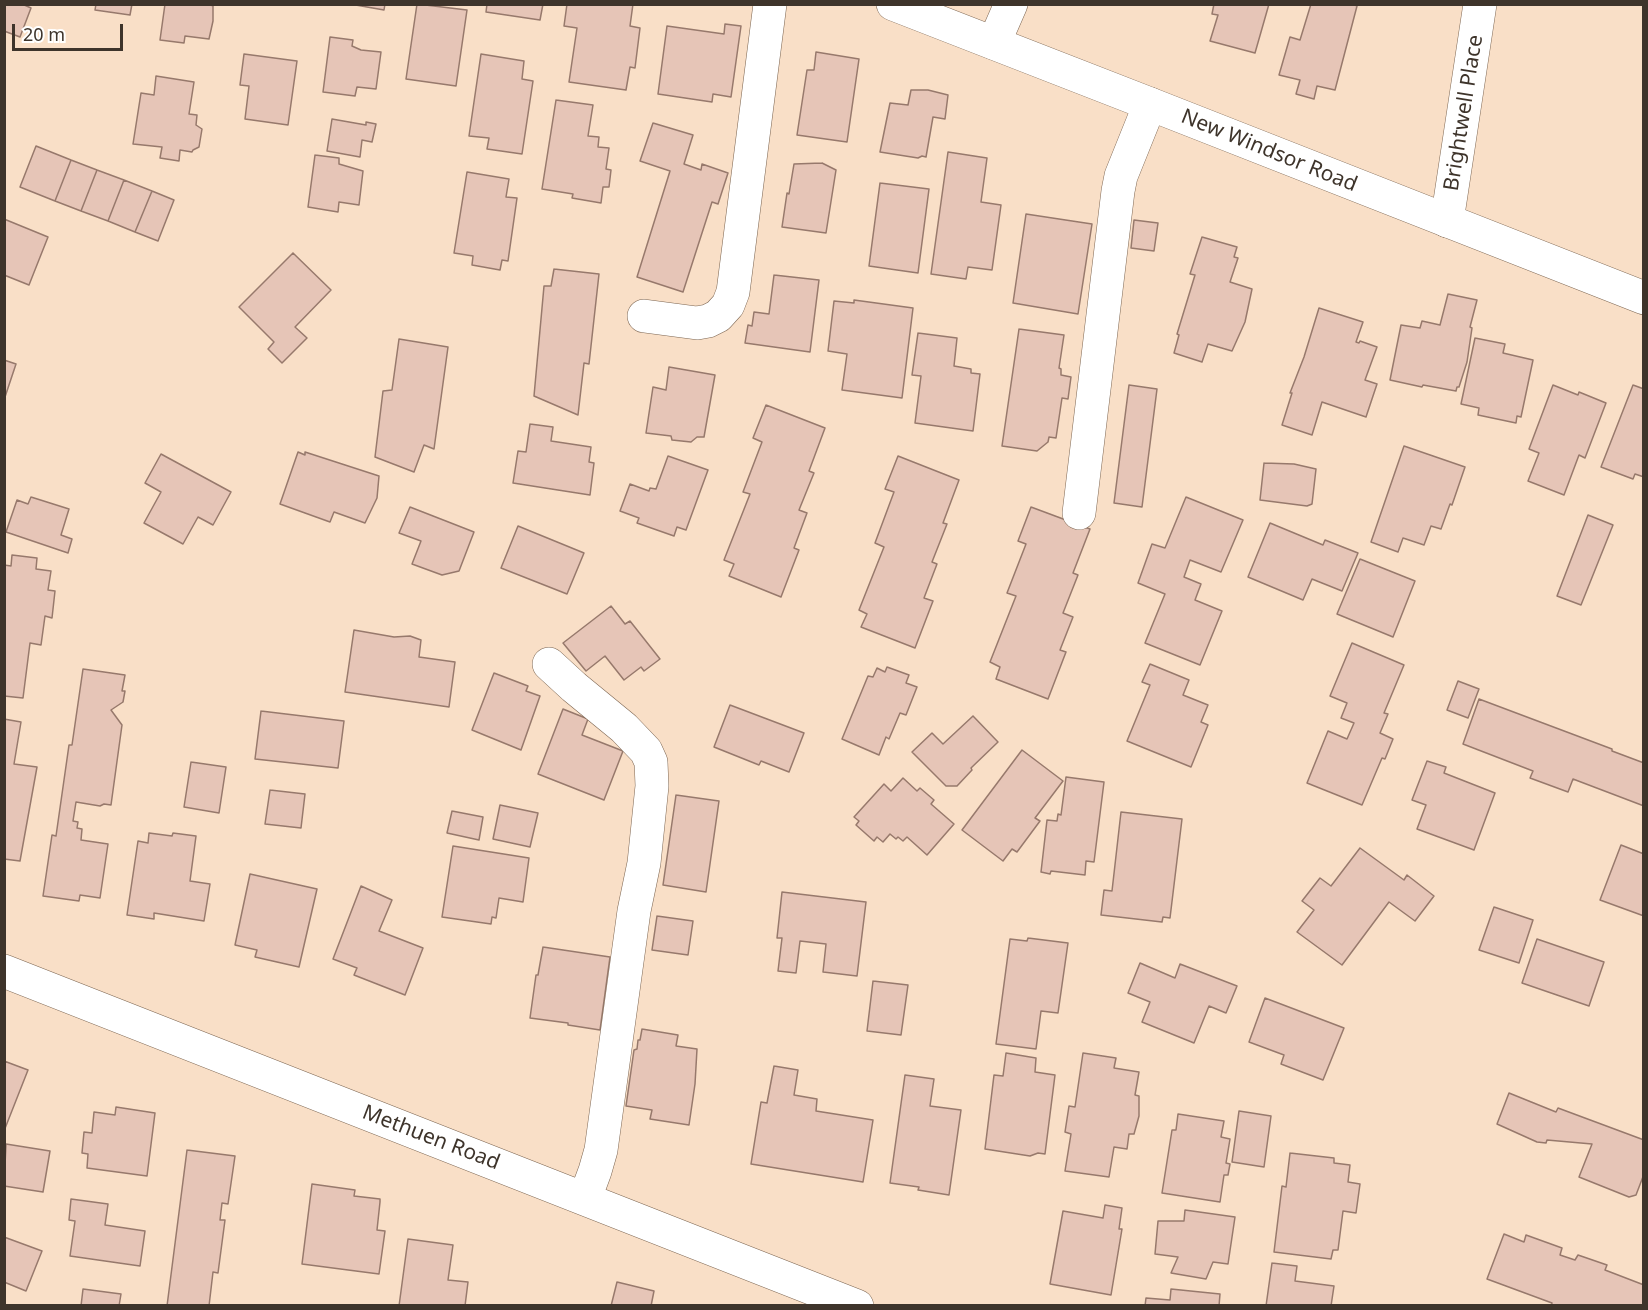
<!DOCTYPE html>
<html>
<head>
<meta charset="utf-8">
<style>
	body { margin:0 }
	#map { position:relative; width:1648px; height:1310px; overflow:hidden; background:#f9dfc7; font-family:"Noto Sans",sans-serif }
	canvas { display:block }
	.frame { position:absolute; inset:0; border:6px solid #3e342b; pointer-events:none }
	.scale { position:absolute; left:12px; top:24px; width:111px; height:27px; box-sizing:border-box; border:3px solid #3e342b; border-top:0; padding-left:8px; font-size:18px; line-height:21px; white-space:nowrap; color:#3e342b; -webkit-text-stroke:4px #fff; paint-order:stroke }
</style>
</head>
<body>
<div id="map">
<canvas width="1648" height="1310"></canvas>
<div class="frame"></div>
<div class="scale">20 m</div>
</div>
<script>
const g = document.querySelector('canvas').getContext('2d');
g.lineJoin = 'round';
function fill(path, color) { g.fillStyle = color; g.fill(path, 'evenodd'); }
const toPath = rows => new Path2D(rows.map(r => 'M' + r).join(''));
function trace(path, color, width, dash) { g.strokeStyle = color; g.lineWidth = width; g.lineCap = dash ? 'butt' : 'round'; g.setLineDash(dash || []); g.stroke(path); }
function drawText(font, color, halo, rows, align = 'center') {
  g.font = font + ' "Noto Sans",sans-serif'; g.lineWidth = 4.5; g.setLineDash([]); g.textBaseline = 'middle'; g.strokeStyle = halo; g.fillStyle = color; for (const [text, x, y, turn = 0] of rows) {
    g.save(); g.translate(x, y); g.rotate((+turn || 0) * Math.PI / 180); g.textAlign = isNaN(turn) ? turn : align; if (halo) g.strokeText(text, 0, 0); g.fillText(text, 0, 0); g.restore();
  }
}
const building = toPath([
	[4,4,22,4,31,8,20,37,4,31,4,4],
	[96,4,132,4,130,15,95,10,96,4],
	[165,4,209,4,213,6,213,21,209,39,185,36,184,43,160,40,165,4],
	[350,4,385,4,384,10,350,4],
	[417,4,467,10,456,86,406,79,417,4],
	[487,4,543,4,540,20,486,12,487,4],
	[567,4,633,4,630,26,640,28,635,68,630,67,626,90,569,82,577,28,564,26,567,4],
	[1214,4,1269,4,1255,53,1210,41,1218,15,1212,14,1214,4],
	[1311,4,1353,4,1357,6,1335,90,1317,86,1314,99,1296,94,1300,80,1279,75,1290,37,1300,40,1311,4],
	[725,24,741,26,731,97,713,94,712,102,658,94,667,26,724,34,725,24],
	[330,37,353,40,352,46,361,50,381,52,376,89,357,87,355,96,323,92,330,37],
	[816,52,859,59,847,142,797,135,807,70,814,70,816,52],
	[244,54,297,61,288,125,245,119,249,86,240,85,244,54],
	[481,54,524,61,522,79,533,81,522,154,487,149,489,138,469,136,481,54],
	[156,76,194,82,189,114,197,115,196,125,202,129,199,147,193,150,192,152,180,150,179,161,160,158,162,147,133,144,141,93,154,95,156,76],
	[911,90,928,90,948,95,945,119,933,117,926,157,922,156,918,158,880,152,890,103,908,105,911,90],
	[556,100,593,105,588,136,599,137,598,147,609,148,606,169,611,170,609,187,603,187,601,203,572,198,573,194,542,189,556,100],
	[332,119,366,125,366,122,376,124,372,142,362,140,360,157,327,151,332,119],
	[653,123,693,135,684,164,701,170,702,164,728,173,718,204,712,202,683,292,637,277,670,171,640,161,653,123],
	[36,146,71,160,55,201,20,187,36,146],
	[948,152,987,158,981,202,1001,205,992,270,968,267,966,279,931,274,948,152],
	[315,155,339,158,339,164,363,171,359,205,339,202,338,212,308,207,315,155],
	[71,160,97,170,81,211,55,201,71,160],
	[822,163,836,170,826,233,782,227,787,193,789,194,794,164,822,163],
	[97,170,124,180,108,221,81,211,97,170],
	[467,172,509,179,506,197,517,198,508,261,502,260,500,270,472,265,473,256,454,253,467,172],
	[124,180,152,191,135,232,108,221,124,180],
	[880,183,929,189,918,273,869,266,880,183],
	[152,191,174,200,158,241,135,232,152,191],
	[1026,214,1092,224,1078,314,1013,303,1026,214],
	[4,219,48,237,29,285,4,275,4,219],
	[1134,220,1158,223,1154,251,1131,248,1134,220],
	[1202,237,1237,247,1234,257,1238,258,1230,282,1252,289,1245,322,1232,351,1208,344,1202,362,1174,353,1179,335,1177,334,1195,275,1190,274,1202,237],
	[293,253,331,290,295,327,307,338,282,363,268,349,274,342,239,307,293,253],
	[554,269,599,274,589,364,584,363,578,415,534,396,544,286,551,286,554,269],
	[774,275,819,280,810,352,745,343,748,325,752,326,754,312,769,314,774,275],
	[1448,294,1477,300,1470,327,1472,328,1467,362,1459,387,1457,387,1456,391,1423,385,1422,387,1390,380,1401,325,1420,328,1422,321,1440,325,1448,294],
	[854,300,913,308,902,398,842,390,847,354,828,351,834,301,854,303,854,300],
	[1319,308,1363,322,1356,342,1359,343,1360,341,1377,347,1365,380,1377,384,1366,417,1322,402,1312,435,1282,425,1292,393,1290,393,1304,357,1319,308],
	[1019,329,1064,335,1059,368,1061,369,1061,375,1071,377,1068,399,1062,398,1056,438,1049,437,1048,442,1037,451,1002,446,1019,329],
	[918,333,957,338,954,366,971,369,971,373,980,374,973,431,915,423,921,376,912,375,918,333],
	[1475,338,1505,344,1503,353,1533,360,1521,417,1517,416,1516,423,1478,415,1479,408,1461,404,1475,338],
	[399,339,448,347,434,449,424,445,414,472,375,457,383,391,392,390,399,339],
	[4,360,16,364,4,400,4,360],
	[669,367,715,375,704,437,697,437,691,442,672,440,671,436,646,433,653,387,666,390,669,367],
	[1129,385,1157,389,1142,507,1114,503,1129,385],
	[1553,385,1578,395,1579,392,1606,403,1585,458,1579,455,1564,495,1528,481,1539,453,1529,449,1553,385],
	[1633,385,1644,389,1644,477,1635,474,1633,479,1601,467,1633,385],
	[766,405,825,428,809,471,814,473,799,510,807,513,794,548,799,550,781,597,729,576,734,564,724,560,750,494,743,492,762,442,753,438,766,405],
	[530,424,553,427,551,441,591,447,589,462,594,463,590,495,513,483,518,451,526,452,530,424],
	[1404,446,1465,467,1452,505,1450,504,1441,529,1431,526,1424,545,1403,538,1398,552,1371,542,1404,446],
	[298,452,305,455,305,452,379,476,377,498,365,523,334,512,330,522,280,504,298,452],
	[161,454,231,492,213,525,198,517,183,544,144,523,161,492,145,483,161,454],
	[668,456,708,470,686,530,677,527,674,536,637,523,639,518,620,511,630,484,649,491,650,488,656,489,668,456],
	[898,456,959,480,943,523,947,524,932,562,937,564,924,598,933,601,915,648,861,627,867,614,859,610,884,547,875,543,894,492,885,489,898,456],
	[1264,463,1294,464,1316,469,1312,504,1307,506,1260,500,1264,463],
	[31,497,69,509,61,535,72,539,68,553,6,532,17,500,28,504,31,497],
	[1186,497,1243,520,1221,572,1190,560,1184,577,1201,584,1195,600,1222,611,1200,665,1145,643,1165,594,1138,583,1152,544,1165,548,1186,497],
	[410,507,474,532,459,571,442,575,412,564,421,541,399,533,410,507],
	[1031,507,1090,529,1073,573,1078,575,1063,613,1073,617,1060,650,1066,652,1048,699,996,679,1000,667,990,662,1016,596,1007,593,1026,544,1018,541,1031,507],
	[1588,515,1613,525,1581,605,1557,596,1588,515],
	[1270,523,1323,545,1325,540,1358,553,1342,591,1312,579,1303,600,1248,577,1270,523],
	[518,526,584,553,567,594,501,568,518,526],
	[12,555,37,558,36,569,51,571,48,590,55,591,52,618,45,616,41,645,30,643,23,698,4,696,4,565,11,566,12,555],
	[1360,559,1415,581,1393,637,1337,614,1360,559],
	[611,606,625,624,630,621,660,659,644,671,641,667,624,680,605,656,586,671,563,643,611,606],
	[354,630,394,637,410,636,421,640,419,657,455,662,449,707,345,692,354,630],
	[1352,643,1404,665,1384,713,1388,714,1380,733,1393,739,1385,759,1382,758,1362,805,1307,783,1328,731,1347,739,1354,723,1341,718,1347,703,1330,696,1352,643],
	[1150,664,1189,680,1183,695,1208,705,1201,722,1208,725,1191,767,1127,741,1150,685,1142,682,1150,664],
	[887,667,909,675,906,683,917,687,906,715,900,713,889,739,886,737,879,755,842,739,868,676,873,677,877,668,885,672,887,667],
	[83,669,125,675,122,691,125,691,123,702,111,710,122,725,111,805,104,804,100,806,76,802,73,821,78,822,77,828,82,829,81,840,108,844,100,898,80,895,79,901,43,896,52,835,56,836,69,745,72,745,83,669],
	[494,673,528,686,526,691,540,696,521,750,472,730,494,673],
	[1458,681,1479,689,1468,718,1447,710,1458,681],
	[1479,699,1612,749,1612,751,1644,763,1644,806,1573,779,1568,792,1530,778,1533,771,1463,744,1479,699],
	[730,705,804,733,789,772,761,761,759,765,714,747,730,705],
	[563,709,588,719,582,735,623,751,604,800,538,774,563,709],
	[261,711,344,721,338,768,255,759,261,711],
	[973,716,998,742,971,768,972,770,957,786,946,786,912,752,932,733,943,744,973,716],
	[4,719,21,722,14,764,37,767,20,861,4,859,4,719],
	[1022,750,1063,781,1035,818,1040,821,1017,852,1012,849,1003,861,962,830,1022,750],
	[1427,761,1446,767,1444,773,1495,793,1474,850,1417,829,1426,805,1412,800,1427,761],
	[191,762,226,767,219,813,184,807,191,762],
	[1066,777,1104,782,1094,862,1086,861,1085,875,1051,871,1050,874,1041,872,1047,820,1057,821,1058,814,1061,815,1066,777],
	[903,778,917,791,920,788,934,800,931,804,954,824,927,855,907,837,903,841,898,837,896,839,890,834,883,842,877,837,874,841,856,825,859,821,854,817,884,784,891,791,903,778],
	[270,790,305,794,301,828,265,824,270,790],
	[676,795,719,801,706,892,663,885,676,795],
	[500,805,538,813,530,847,493,839,500,805],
	[452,811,483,817,479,840,447,833,452,811],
	[1121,812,1182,819,1170,918,1163,917,1162,922,1101,915,1104,890,1112,891,1121,812],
	[149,833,172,836,173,833,196,836,190,881,210,884,204,921,154,913,154,919,127,915,138,841,148,843,149,833],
	[1621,845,1644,854,1644,916,1600,900,1621,845],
	[453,846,529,858,523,902,499,898,496,918,492,917,491,924,442,917,453,846],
	[1360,848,1404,880,1407,875,1434,896,1415,921,1389,902,1342,965,1297,932,1314,910,1302,901,1320,878,1331,886,1360,848],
	[250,874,317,889,299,967,255,957,257,950,235,945,250,874],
	[361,886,392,900,379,931,423,948,405,995,354,975,357,968,333,959,361,886],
	[782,892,866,902,857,976,823,972,826,944,800,941,796,973,778,971,782,938,777,938,782,892],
	[1494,907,1533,920,1519,963,1479,950,1494,907],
	[657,916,693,921,688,955,652,950,657,916],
	[1028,938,1068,943,1058,1013,1041,1011,1036,1049,996,1044,1010,939,1027,941,1028,938],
	[1537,939,1604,962,1589,1006,1522,983,1537,939],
	[543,947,610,957,600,1030,568,1025,568,1023,530,1018,536,975,538,975,543,947],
	[1140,963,1175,978,1180,964,1237,986,1226,1013,1209,1006,1194,1043,1142,1022,1150,1002,1128,993,1140,963],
	[873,981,908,985,901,1035,867,1031,873,981],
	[1265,998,1344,1028,1323,1080,1281,1064,1284,1055,1249,1042,1265,998],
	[642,1029,678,1035,676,1046,697,1049,695,1084,689,1125,650,1119,652,1110,626,1106,634,1050,637,1049,638,1040,640,1040,642,1029],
	[1006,1053,1036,1058,1035,1072,1055,1075,1045,1154,1038,1153,1030,1156,985,1149,994,1075,1003,1076,1006,1053],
	[1083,1053,1116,1058,1114,1068,1139,1072,1135,1095,1139,1096,1139,1116,1134,1134,1129,1134,1127,1149,1114,1147,1109,1177,1065,1171,1071,1134,1065,1132,1069,1106,1075,1107,1083,1053],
	[4,1061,28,1070,4,1131,4,1061],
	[774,1066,798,1070,794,1095,817,1099,816,1111,873,1120,863,1182,751,1164,761,1102,767,1103,774,1066],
	[905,1075,934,1079,930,1106,961,1110,949,1195,918,1190,919,1187,890,1183,905,1075],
	[1509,1093,1556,1112,1558,1108,1644,1140,1644,1174,1636,1195,1629,1197,1579,1177,1592,1144,1547,1140,1546,1143,1537,1142,1497,1124,1509,1093],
	[116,1107,155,1113,147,1176,87,1168,88,1154,82,1153,84,1132,92,1133,94,1112,115,1115,116,1107],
	[1239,1111,1271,1116,1264,1167,1232,1162,1239,1111],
	[1178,1114,1224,1121,1221,1137,1230,1139,1226,1163,1230,1164,1228,1175,1224,1175,1220,1202,1162,1193,1172,1130,1176,1130,1178,1114],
	[6,1144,50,1151,43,1192,4,1186,6,1144],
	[187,1150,235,1156,228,1204,222,1203,220,1220,225,1220,218,1273,213,1272,209,1306,167,1306,187,1150],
	[1290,1153,1334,1158,1334,1163,1350,1165,1348,1182,1360,1184,1356,1213,1343,1211,1338,1250,1333,1250,1331,1259,1274,1252,1282,1186,1286,1187,1290,1153],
	[312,1184,355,1190,354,1196,380,1199,380,1202,377,1230,385,1231,379,1274,302,1264,312,1184],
	[71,1199,108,1204,105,1225,145,1231,140,1266,70,1256,75,1221,69,1220,71,1199],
	[1105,1205,1122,1208,1119,1229,1122,1229,1111,1295,1050,1284,1063,1211,1103,1218,1105,1205],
	[1185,1210,1235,1217,1228,1264,1213,1262,1206,1279,1171,1273,1178,1257,1155,1254,1158,1221,1184,1221,1185,1210],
	[1504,1234,1524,1242,1526,1235,1562,1248,1560,1255,1575,1260,1578,1255,1607,1265,1605,1270,1644,1285,1644,1306,1551,1306,1552,1303,1487,1279,1504,1234],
	[4,1237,42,1251,26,1291,4,1282,4,1237],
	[408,1239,453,1245,448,1280,468,1282,465,1306,399,1306,408,1239],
	[1272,1263,1297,1266,1295,1281,1334,1286,1331,1306,1266,1306,1272,1263],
	[617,1282,654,1291,651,1306,611,1306,617,1282],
	[83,1289,121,1294,119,1306,81,1306,83,1289],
	[1171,1289,1220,1294,1219,1306,1145,1306,1146,1298,1170,1300,1171,1289]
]);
fill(building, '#e6c5b7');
trace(building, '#97796c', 1.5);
const minor = toPath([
	[994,43,1011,4],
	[1447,221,1480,4],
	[644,316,697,323,708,321,718,316,728,305,733,292,770,4],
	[1079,513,1118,191,1121,176,1150,104],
	[549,664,574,687,624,728,646,751,651,762,652,786,644,863,634,911,601,1150,595,1171,585,1198],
	[4,971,857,1306]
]);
const major = toPath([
	[893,4,1150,104,1644,298]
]);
trace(minor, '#7d6652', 34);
trace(major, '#7d6652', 34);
trace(minor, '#fff', 33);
trace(major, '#fff', 33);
drawText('21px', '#3e342b', '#fff', [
	["Brightwell Place",1464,113,-81],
	["New Windsor Road",1269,151,22],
	["Methuen Road",431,1138,21]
]);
</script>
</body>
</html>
